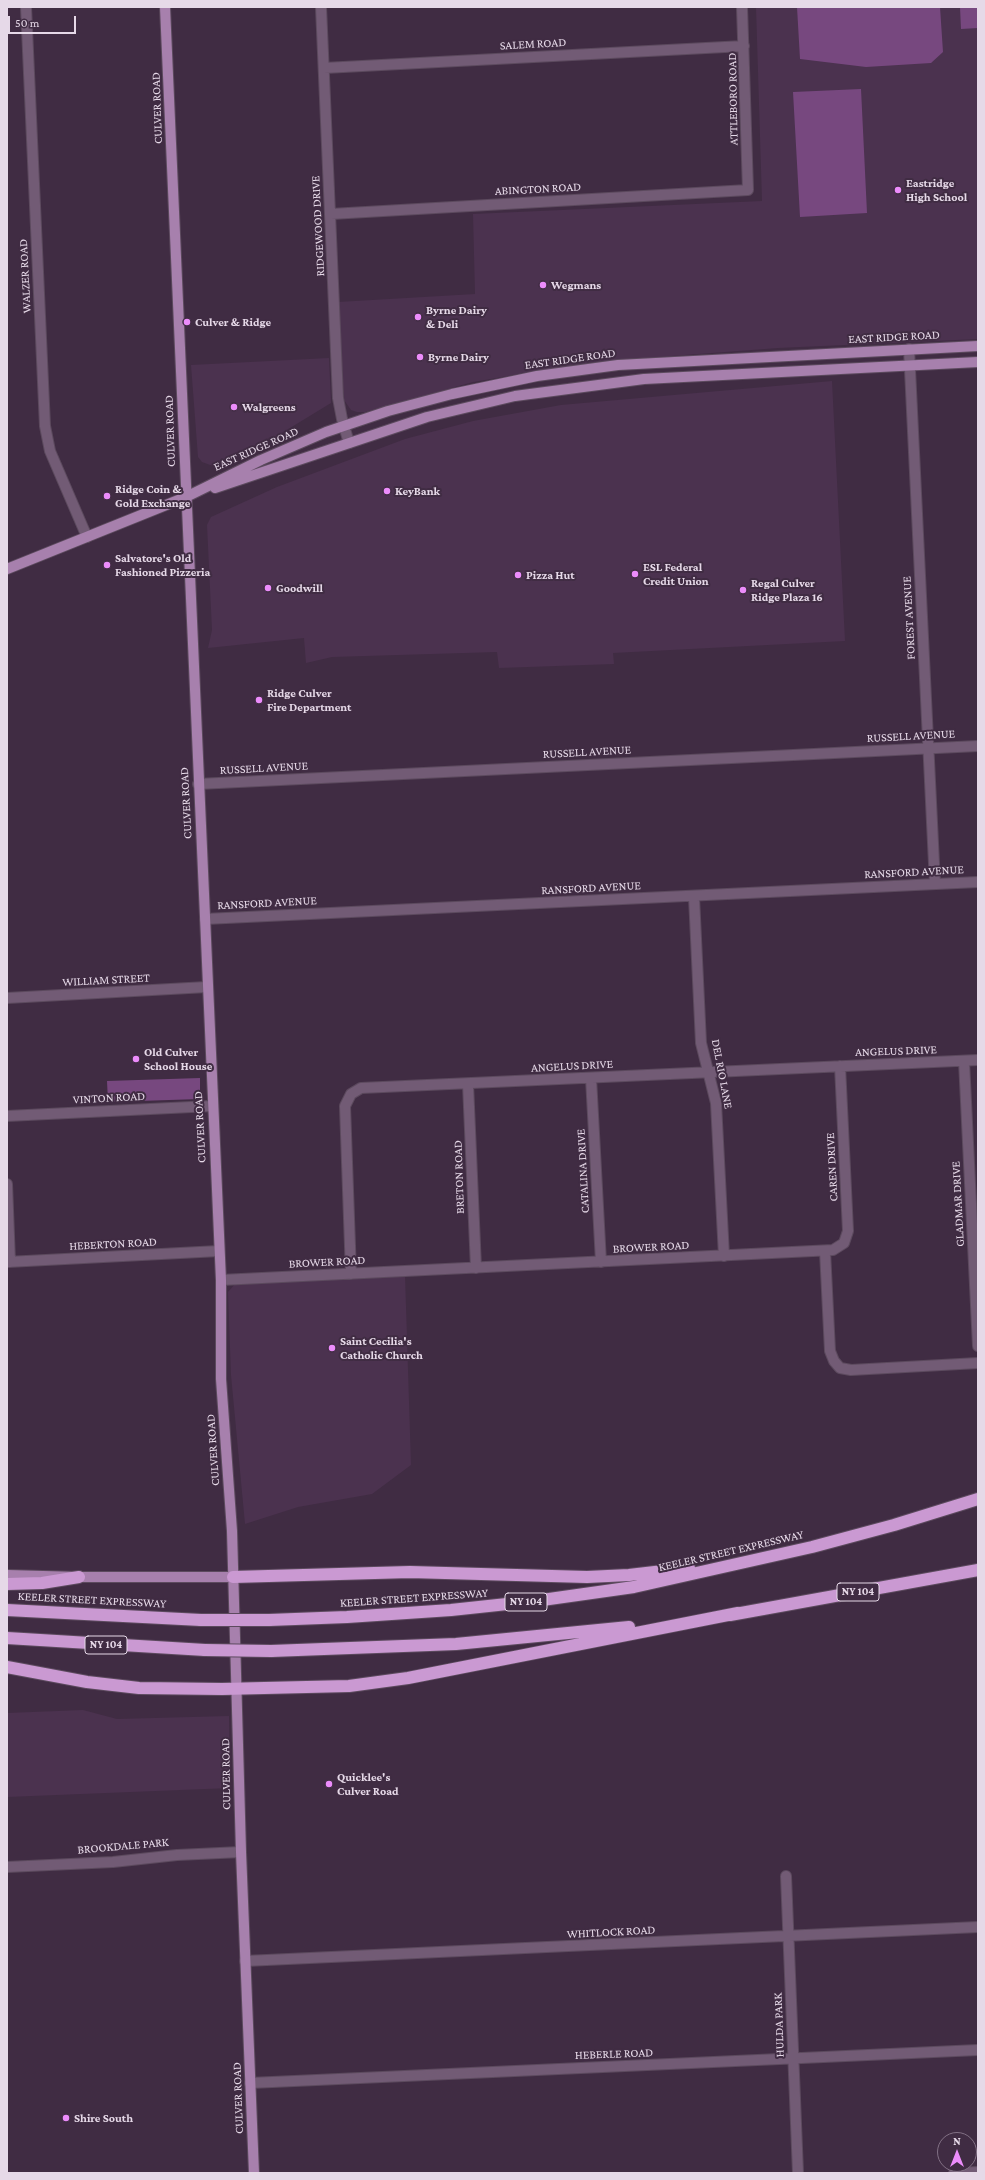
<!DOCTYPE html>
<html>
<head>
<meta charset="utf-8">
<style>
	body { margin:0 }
	#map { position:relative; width:985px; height:2180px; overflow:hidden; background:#402c43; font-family:"Crimson Pro",serif }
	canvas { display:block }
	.frame { position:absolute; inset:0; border:8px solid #e6d9e8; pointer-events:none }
	.north { position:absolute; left:937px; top:2132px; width:40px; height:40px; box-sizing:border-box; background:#402c43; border:1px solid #827185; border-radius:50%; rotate:0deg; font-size:11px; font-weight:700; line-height:16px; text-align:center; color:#e6d9e8 }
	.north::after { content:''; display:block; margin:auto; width:14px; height:18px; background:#ec8cfb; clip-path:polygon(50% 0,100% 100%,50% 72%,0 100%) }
	.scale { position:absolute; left:8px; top:16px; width:68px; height:18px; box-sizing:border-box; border:2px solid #e6d9e8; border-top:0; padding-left:5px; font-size:12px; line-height:14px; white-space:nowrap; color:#e6d9e8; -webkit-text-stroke:3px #402c43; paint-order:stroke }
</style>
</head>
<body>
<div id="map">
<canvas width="985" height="2180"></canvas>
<div class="frame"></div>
<div class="north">N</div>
<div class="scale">50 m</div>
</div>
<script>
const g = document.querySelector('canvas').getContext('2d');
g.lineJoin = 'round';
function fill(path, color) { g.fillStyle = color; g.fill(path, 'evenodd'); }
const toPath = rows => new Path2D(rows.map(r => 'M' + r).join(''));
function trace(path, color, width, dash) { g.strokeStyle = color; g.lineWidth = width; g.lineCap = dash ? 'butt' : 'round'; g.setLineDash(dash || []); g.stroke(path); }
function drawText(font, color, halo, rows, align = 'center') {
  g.font = font + ' "Crimson Pro",serif'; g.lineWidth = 4; g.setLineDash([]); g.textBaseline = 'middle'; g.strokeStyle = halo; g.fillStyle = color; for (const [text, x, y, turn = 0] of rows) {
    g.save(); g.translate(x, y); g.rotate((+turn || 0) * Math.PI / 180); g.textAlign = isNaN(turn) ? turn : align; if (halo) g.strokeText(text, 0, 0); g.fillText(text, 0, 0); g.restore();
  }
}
fill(toPath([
	[756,7,978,7,978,339,778,348,592,362,473,382,365,412,357,412,351,410,344,400,338,302,475,294,473,214,762,201],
	[329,358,331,403,267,442,213,466,202,462,198,457,191,365],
	[832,381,845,641,613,653,614,664,499,668,497,652,332,657,306,663,304,638,208,648,212,630,207,525,211,517,277,487,405,439,473,421,561,405],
	[405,1275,411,1465,372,1494,298,1507,245,1524,231,1375,228,1292,235,1284,240,1283],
	[83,1710,117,1719,229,1716,230,1788,7,1797,7,1713]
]), '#4b324f');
fill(toPath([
	[797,7,940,7,943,52,931,63,866,67,800,59],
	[960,7,978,7,978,28,961,29],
	[861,89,867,213,800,217,793,92],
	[200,1078,200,1099,108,1102,107,1081]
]), '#77487f');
const minor = toPath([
	[26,7,45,426,50,451,87,537],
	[321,7,338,398,342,419,349,443],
	[324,68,744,46],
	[331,214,748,190,742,7],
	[909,349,935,884],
	[198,784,978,746],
	[694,897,701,1043,716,1103,724,1256],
	[205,919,978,882],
	[7,998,207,987],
	[964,1061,978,1346],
	[591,1078,601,1262],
	[468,1084,476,1268],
	[7,1116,212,1106],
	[7,1184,10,1262],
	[825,1251,830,1351,834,1361,840,1368,851,1370,978,1363],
	[7,1262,219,1251],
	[351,1274,345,1106,351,1094,361,1088,978,1060],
	[221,1280,833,1250,844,1243,848,1231,840,1066],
	[7,1867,113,1862,177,1855,241,1852],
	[786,1876,798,2173],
	[245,1961,978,1927],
	[250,2083,978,2050],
	[954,2173,978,2172]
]);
const major = toPath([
	[165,7,221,1280,221,1379,232,1531,241,1852,254,2173],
	[215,488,427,417,515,396,644,379,978,362],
	[7,569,186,497,261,460,326,432,388,411,452,394,537,376,618,365,978,346],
	[7,1575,79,1577,233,1577]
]);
const highway = toPath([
	[233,1577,410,1572,587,1577,629,1575,689,1568],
	[7,1584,42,1583,79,1577],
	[7,1610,201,1620],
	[730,1615,978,1570],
	[269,1620,347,1617,451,1610,535,1601,634,1587,812,1547,894,1525,978,1499],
	[7,1638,205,1650],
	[271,1651,456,1644,629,1627],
	[7,1667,87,1682,139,1688,222,1689,349,1686,408,1678,738,1613]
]);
trace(minor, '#5c4a5e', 12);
trace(major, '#5c4a5e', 12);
trace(highway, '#5c4a5e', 14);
trace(minor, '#725b75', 10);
trace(major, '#a780ad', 10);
trace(highway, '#ca99d2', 12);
const highwayBridge = toPath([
	[201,1620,269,1620],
	[205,1650,271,1651]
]);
trace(highwayBridge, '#5c4a5e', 14, []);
trace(highwayBridge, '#ca99d2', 12);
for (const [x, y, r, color] of [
	[898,190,4,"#ec8cfb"],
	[543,285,4,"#ec8cfb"],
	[418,317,4,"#ec8cfb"],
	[187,322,4,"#ec8cfb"],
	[420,357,4,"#ec8cfb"],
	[234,407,4,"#ec8cfb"],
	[387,491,4,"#ec8cfb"],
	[107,496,4,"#ec8cfb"],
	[107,565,4,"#ec8cfb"],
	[635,574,4,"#ec8cfb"],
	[518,575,4,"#ec8cfb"],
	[268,588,4,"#ec8cfb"],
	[743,590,4,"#ec8cfb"],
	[259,700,4,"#ec8cfb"],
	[136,1059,4,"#ec8cfb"],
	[332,1348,4,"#ec8cfb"],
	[329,1784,4,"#ec8cfb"],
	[66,2118,4,"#ec8cfb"]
]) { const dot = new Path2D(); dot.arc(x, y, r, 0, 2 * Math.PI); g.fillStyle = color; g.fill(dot); trace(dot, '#402c43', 1.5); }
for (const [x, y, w] of [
	[858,1592,42],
	[526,1602,42],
	[106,1645,42]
]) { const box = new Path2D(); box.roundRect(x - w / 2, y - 9, w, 18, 3); g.fillStyle = '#402c43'; g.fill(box); trace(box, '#e6d9e8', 1); }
drawText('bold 11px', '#e6d9e8', null, [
	["NY 104",858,1592],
	["NY 104",526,1602],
	["NY 104",106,1645]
]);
drawText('12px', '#e6d9e8', '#402c43', [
	["SALEM ROAD",533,44,-3],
	["ATTLEBORO ROAD",733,99,-91],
	["CULVER ROAD",157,108,-92],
	["ABINGTON ROAD",538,189,-3],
	["RIDGEWOOD DRIVE",318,226,-93],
	["WALZER ROAD",25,276,-93],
	["EAST RIDGE ROAD",894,337,-3],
	["EAST RIDGE ROAD",570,359,-8],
	["CULVER ROAD",170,431,-92],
	["EAST RIDGE ROAD",256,449,-24],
	["FOREST AVENUE",909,618,-93],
	["RUSSELL AVENUE",911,736,-3],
	["RUSSELL AVENUE",587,752,-3],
	["RUSSELL AVENUE",264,768,-3],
	["CULVER ROAD",186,803,-93],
	["RANSFORD AVENUE",914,872,-3],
	["RANSFORD AVENUE",591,888,-3],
	["RANSFORD AVENUE",267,903,-3],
	["WILLIAM STREET",106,980,-3],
	["ANGELUS DRIVE",896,1051,-2],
	["ANGELUS DRIVE",572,1066,-3],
	["DEL RIO LANE",722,1074,79],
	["VINTON ROAD",109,1098,-3],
	["CULVER ROAD",200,1127,-93],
	["CAREN DRIVE",832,1167,-93],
	["CATALINA DRIVE",583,1171,-93],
	["BRETON ROAD",459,1177,-92],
	["GLADMAR DRIVE",958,1204,-93],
	["HEBERTON ROAD",113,1244,-3],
	["BROWER ROAD",651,1247,-3],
	["BROWER ROAD",327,1262,-3],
	["CULVER ROAD",213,1450,-94],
	["KEELER STREET EXPRESSWAY",731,1551,-13],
	["KEELER STREET EXPRESSWAY",414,1598,-4],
	["KEELER STREET EXPRESSWAY",92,1600,3],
	["CULVER ROAD",226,1774,-91],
	["BROOKDALE PARK",123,1846,-5],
	["WHITLOCK ROAD",611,1932,-3],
	["HULDA PARK",779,2025,-92],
	["HEBERLE ROAD",614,2054,-2],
	["CULVER ROAD",238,2098,-92]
]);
drawText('bold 12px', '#e6d9e8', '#402c43', [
	["Eastridge",906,183],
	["High School",906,197],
	["Wegmans",551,285],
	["Byrne Dairy",426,310],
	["& Deli",426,324],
	["Culver & Ridge",195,322],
	["Byrne Dairy",428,357],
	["Walgreens",242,407],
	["Ridge Coin &",115,489],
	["Gold Exchange",115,503],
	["KeyBank",395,491],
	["Salvatore's Old",115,558],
	["Fashioned Pizzeria",115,572],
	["ESL Federal",643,567],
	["Credit Union",643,581],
	["Pizza Hut",526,575],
	["Regal Culver",751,583],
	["Ridge Plaza 16",751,597],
	["Goodwill",276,588],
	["Ridge Culver",267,693],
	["Fire Department",267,707],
	["Old Culver",144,1052],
	["School House",144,1066],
	["Saint Cecilia's",340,1341],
	["Catholic Church",340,1355],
	["Quicklee's",337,1777],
	["Culver Road",337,1791],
	["Shire South",74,2118]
], 'left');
</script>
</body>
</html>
